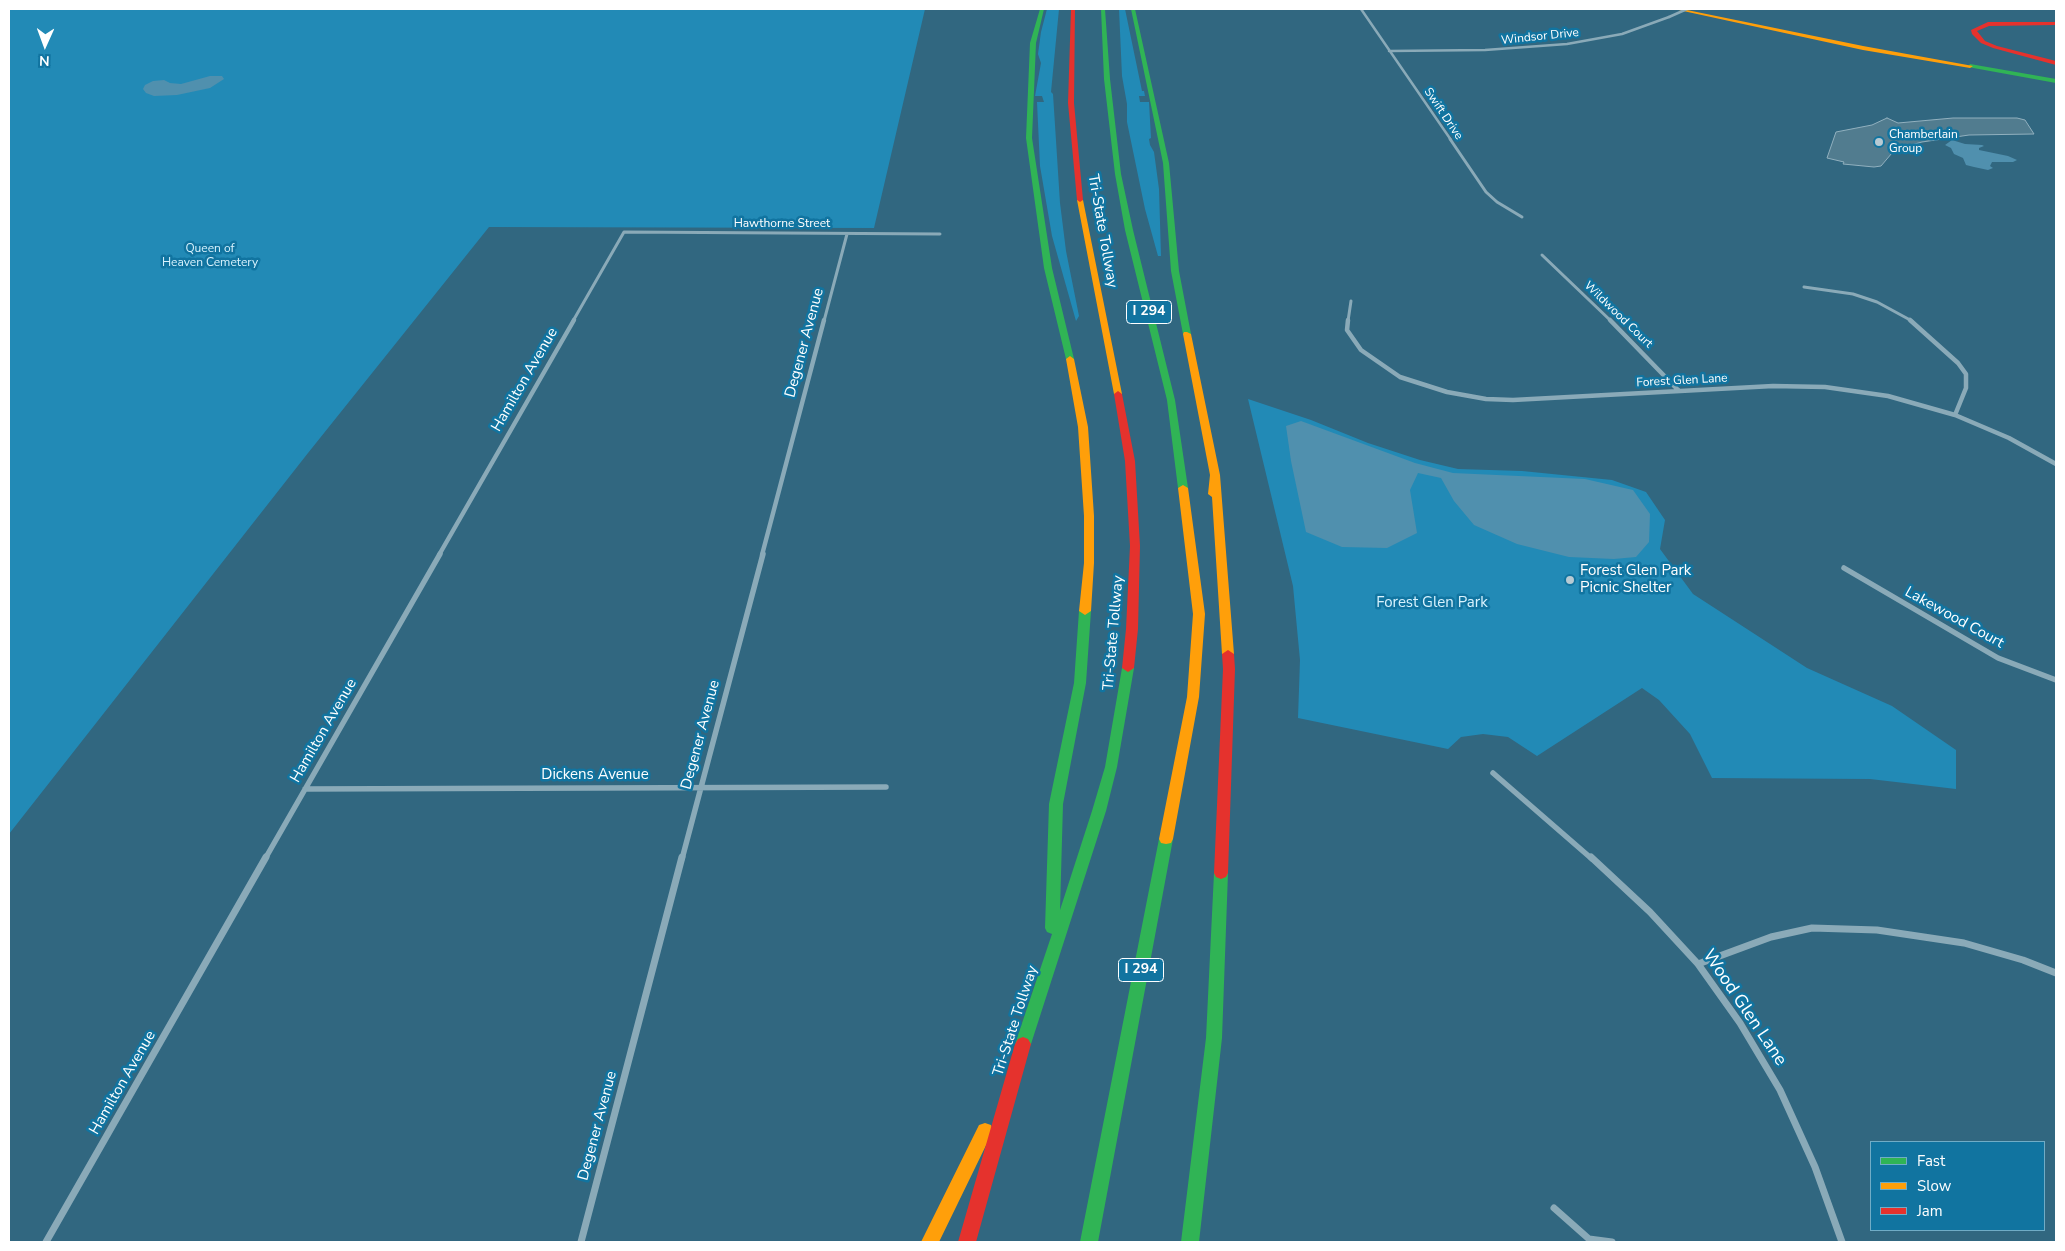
<!DOCTYPE html>
<html>
<head>
<meta charset="utf-8">
<style>
	body { margin:0 }
	#map { position:relative; width:2065px; height:1251px; overflow:hidden; background:#316780; font-family:"Nunito Sans",sans-serif }
	canvas { display:block }
	.frame { position:absolute; inset:0; border:10px solid #fff; pointer-events:none }
	.legend { position:absolute; left:1870px; top:1141px; width:175px; height:90px; box-sizing:border-box; background:#1174a0; border:1px solid #70acc6; margin:0; padding:6px 9px; list-style:none; font-size:15px; color:#fff }
	.legend li { display:flex; align-items:center; gap:10px; height:25px }
	.legend b { width:25px; border:1px solid #70acc6 }
	.north { position:absolute; left:20px; top:20px; width:50px; height:50px; -webkit-text-stroke:4px #1174a0; paint-order:stroke; rotate:182deg; font-size:14px; font-weight:700; line-height:20px; text-align:center; color:#fff }
	.north::after { content:''; display:block; margin:auto; width:18px; height:22px; background:#fff; clip-path:polygon(50% 0,100% 100%,50% 72%,0 100%) }
</style>
</head>
<body>
<div id="map">
<canvas width="2065" height="1251"></canvas>
<div class="frame"></div>
<ul class="legend">
<li><b style="height:6px;background:#30b455"></b>Fast</li>
<li><b style="height:6px;background:#ff9f0a"></b>Slow</li>
<li><b style="height:6px;background:#e5322d"></b>Jam</li>
</ul>
<div class="north">N</div>
</div>
<script>
const g = document.querySelector('canvas').getContext('2d');
g.lineJoin = 'round';
function fill(path, color) { g.fillStyle = color; g.fill(path, 'evenodd'); }
const toPath = rows => new Path2D(rows.map(r => 'M' + r).join(''));
function trace(path, color, width, dash) { g.strokeStyle = color; g.lineWidth = width; g.lineCap = dash ? 'butt' : 'round'; g.setLineDash(dash || []); g.stroke(path); }
function drawText(font, color, halo, rows, align = 'center') {
  g.font = font + ' "Nunito Sans",sans-serif'; g.lineWidth = 5; g.setLineDash([]); g.textBaseline = 'middle'; g.strokeStyle = halo; g.fillStyle = color; for (const [text, x, y, turn = 0] of rows) {
    g.save(); g.translate(x, y); g.rotate((+turn || 0) * Math.PI / 180); g.textAlign = isNaN(turn) ? turn : align; if (halo) g.strokeText(text, 0, 0); g.fillText(text, 0, 0); g.restore();
  }
}
fill(toPath([
	[9,9,925,9,874,228,489,227,308,453,9,834],
	[1047,9,1059,9,1051,92,1053,94,1060,203,1066,251,1079,316,1076,321,1052,236,1040,166,1037,102,1044,102,1042,96,1035,96,1041,63,1038,54,1041,32],
	[1119,9,1125,9,1142,91,1144,91,1145,96,1139,96,1140,102,1149,102,1151,138,1149,139,1150,145,1154,152,1159,189,1161,256,1158,256,1145,209,1127,122,1127,104,1122,76],
	[1248,399,1311,420,1368,443,1420,460,1458,469,1522,471,1612,480,1646,492,1665,520,1660,549,1693,594,1807,668,1892,706,1956,750,1956,789,1870,779,1712,778,1690,734,1659,700,1642,688,1537,756,1508,737,1483,734,1461,737,1448,749,1298,718,1300,660,1293,586]
]), '#228ab6');
fill(toPath([
	[210,76,222,76,224,79,210,88,177,95,154,96,146,93,143,89,145,85,153,81,164,80,170,83,181,84],
	[1952,140,1965,144,1982,145,1984,146,1979,148,1979,150,2008,156,2017,160,2013,162,1992,162,1990,166,1993,168,1988,170,1974,167,1966,165,1963,158,1954,154,1951,148,1945,145],
	[1301,421,1415,463,1453,473,1585,479,1633,490,1650,514,1649,542,1636,557,1614,559,1569,557,1517,544,1474,525,1454,501,1441,478,1418,473,1410,490,1417,533,1387,548,1342,547,1306,532,1291,461,1286,426]
]), '#5090ae');
const building = toPath([
	[1887,118,1898,123,1953,118,2017,118,2025,120,2034,134,1969,135,1922,142,1900,148,1892,153,1881,166,1874,167,1843,164,1844,162,1827,158,1836,132,1872,125,1887,118]
]);
fill(building, '#517c8f');
trace(building, '#91b0be', 1);
trace(toPath([
	[1361,9,1451,140],
	[1389,51,1485,50,1567,44,1622,34,1669,17]
]), '#8aaab8', 2.5);
trace(toPath([
	[1450,139,1486,192,1497,202,1522,217],
	[1542,255,1611,321],
	[1804,287,1853,294,1877,302,1912,321],
	[573,321,624,232,940,234],
	[824,321,847,234],
	[1348,321,1351,301]
]), '#8aaab8', 3);
trace(toPath([
	[1348,320,1347,330,1361,350,1400,377,1447,392,1486,399,1513,400,1773,386,1825,387,1888,396,1955,415,2009,438,2056,464],
	[1610,320,1679,391],
	[1910,320,1958,363,1966,374,1966,388,1955,415],
	[439,555,574,320],
	[762,555,824,320]
]), '#8aaab8', 4.5);
trace(toPath([
	[1844,568,1998,658,2056,680],
	[1493,773,1592,859],
	[305,789,886,787],
	[265,859,440,554],
	[682,859,763,554]
]), '#8aaab8', 5.5);
trace(toPath([
	[1591,857,1650,912,1698,964,1740,1023,1780,1090,1815,1167,1842,1242],
	[1698,964,1771,937,1812,928,1877,930,1964,943,2023,960,2056,973],
	[1554,1208,1589,1239,1612,1242],
	[46,1242,266,857],
	[581,1242,682,857]
]), '#8aaab8', 7);
fill(toPath([
	[1040,9,1044,9,1036,43,1032,138,1052,268,1074,359,1070,362,1066,359,1044,268,1026,138,1030,43,1040,9],
	[1101,9,1105,9,1110,79,1121,174,1133,230,1175,400,1188,488,1183,491,1178,488,1167,400,1125,230,1115,174,1104,79,1101,9],
	[1131,9,1135,9,1169,163,1179,271,1191,334,1187,336,1183,334,1171,271,1163,163,1131,9],
	[1970,64,2056,79,2056,83,1968,67,1970,64],
	[1085,607,1091,611,1086,683,1063,804,1060,910,1092,811,1105,767,1122,668,1128,664,1134,668,1117,767,1106,811,1031,1044,1028,1049,1023,1051,1018,1049,1015,1044,1052,934,1047,932,1045,928,1049,804,1074,683,1079,611,1085,607],
	[1166,834,1171,835,1173,839,1098,1242,1080,1242,1159,839,1161,835,1166,834],
	[1221,867,1226,869,1228,873,1222,1038,1199,1242,1181,1242,1206,1038,1214,873,1216,869,1221,867]
]), '#30b455');
fill(toPath([
	[1674,9,1682,9,1863,46,1973,66,1970,68,1863,50,1674,9],
	[1080,198,1083,200,1122,394,1118,397,1114,394,1077,200,1080,198],
	[1184,332,1187,332,1191,334,1220,475,1234,654,1228,658,1222,654,1212,497,1208,494,1210,475,1183,334,1184,332],
	[1070,356,1074,359,1088,427,1094,516,1094,563,1091,611,1085,615,1079,611,1084,563,1084,516,1078,427,1066,359,1070,356],
	[1183,485,1188,488,1205,614,1199,697,1173,839,1171,843,1166,844,1161,843,1159,839,1187,697,1193,614,1178,488,1183,485],
	[985,1123,991,1125,993,1131,939,1242,921,1242,979,1125,985,1123]
]), '#ff9f0a');
fill(toPath([
	[1071,9,1075,9,1074,103,1083,200,1080,202,1077,200,1068,103,1071,9],
	[1988,22,2056,22,2056,25,1989,26,1977,31,1985,41,1997,46,2056,61,2056,65,1993,48,1981,43,1972,34,1971,30,1988,22],
	[1118,391,1122,394,1135,461,1140,546,1138,629,1134,668,1128,672,1122,668,1126,629,1130,546,1125,461,1114,394,1118,391],
	[1228,650,1234,654,1235,669,1228,873,1226,877,1221,879,1216,877,1214,873,1223,669,1222,654,1228,650],
	[1023,1037,1028,1039,1031,1044,976,1242,958,1242,1015,1044,1018,1039,1023,1037]
]), '#e5322d');
trace(toPath([
	[1669,17,1687,9]
]), '#8aaab8', 2.5);
for (const [x, y, r, color] of [
	[1879,142,5,"#b7cad3"],
	[1570,580,5,"#b7cad3"]
]) { const dot = new Path2D(); dot.arc(x, y, r, 0, 2 * Math.PI); g.fillStyle = color; g.fill(dot); trace(dot, '#1174a0', 2); }
drawText('12px', '#fff', '#1174a0', [
	["Windsor Drive",1540,37,-6],
	["Swift Drive",1443,114,56],
	["Hawthorne Street",782,224],
	["Wildwood Court",1618,315,44],
	["Forest Glen Lane",1682,381,-3]
]);
drawText('12px', '#fff', '#1174a0', [
	["Chamberlain",1889,135],
	["Group",1889,149]
], 'left');
drawText('12px', '#d9f3fe', '#1174a0', [
	["Queen of",210,249],
	["Heaven Cemetery",210,263]
]);
for (const [x, y, w] of [
	[1149,312,45],
	[1141,970,45]
]) { const box = new Path2D(); box.roundRect(x - w / 2, y - 11.5, w, 23, 4); g.fillStyle = '#1174a0'; g.fill(box); trace(box, '#fff', 1); }
drawText('bold 14px', '#fff', null, [
	["I 294",1149,312],
	["I 294",1141,970]
]);
drawText('15px', '#fff', '#1174a0', [
	["Tri-State Tollway",1102,231,80],
	["Degener Avenue",805,343,-75],
	["Hamilton Avenue",525,380,-60],
	["Lakewood Court",1954,618,29],
	["Tri-State Tollway",1114,633,-85],
	["Hamilton Avenue",324,731,-60],
	["Degener Avenue",701,735,-75],
	["Dickens Avenue",595,775],
	["Tri-State Tollway",1016,1021,-72],
	["Hamilton Avenue",123,1083,-60],
	["Degener Avenue",598,1126,-75]
]);
drawText('15px', '#fff', '#1174a0', [
	["Forest Glen Park",1580,571],
	["Picnic Shelter",1580,588]
], 'left');
drawText('15px', '#d9f3fe', '#1174a0', [
	["Forest Glen Park",1432,603]
]);
drawText('18px', '#fff', '#1174a0', [
	["Wood Glen Lane",1744,1008,56]
]);
</script>
</body>
</html>
